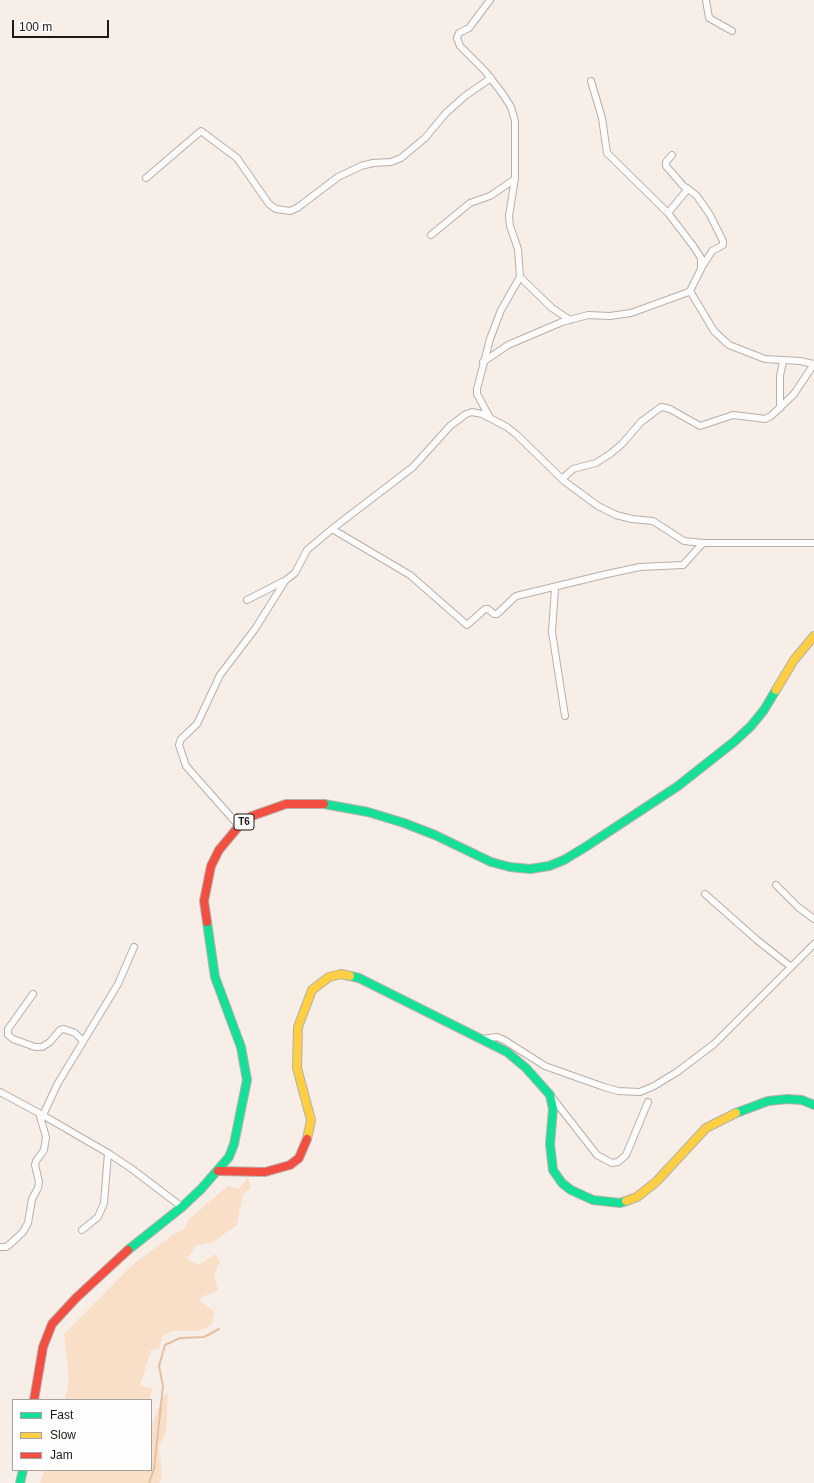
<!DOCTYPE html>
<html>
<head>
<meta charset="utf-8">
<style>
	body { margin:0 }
	#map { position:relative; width:814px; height:1483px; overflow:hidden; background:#f7eee7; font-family:Helvetica,sans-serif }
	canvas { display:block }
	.legend { position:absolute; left:12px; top:1399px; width:140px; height:72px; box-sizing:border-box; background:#fefefe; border:1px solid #a5a2a0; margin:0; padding:5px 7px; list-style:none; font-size:12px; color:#201812 }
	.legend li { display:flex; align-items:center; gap:8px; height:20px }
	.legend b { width:20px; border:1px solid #a5a2a0 }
	.scale { position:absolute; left:12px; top:20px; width:97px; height:18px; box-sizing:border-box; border:2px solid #201812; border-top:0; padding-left:5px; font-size:12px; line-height:14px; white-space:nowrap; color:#201812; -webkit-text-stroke:3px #fefefe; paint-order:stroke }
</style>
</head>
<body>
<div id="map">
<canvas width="814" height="1483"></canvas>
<ul class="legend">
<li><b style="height:5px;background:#16e098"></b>Fast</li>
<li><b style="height:5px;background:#ffcf43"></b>Slow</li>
<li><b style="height:5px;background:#f24e42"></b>Jam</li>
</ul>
<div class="scale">100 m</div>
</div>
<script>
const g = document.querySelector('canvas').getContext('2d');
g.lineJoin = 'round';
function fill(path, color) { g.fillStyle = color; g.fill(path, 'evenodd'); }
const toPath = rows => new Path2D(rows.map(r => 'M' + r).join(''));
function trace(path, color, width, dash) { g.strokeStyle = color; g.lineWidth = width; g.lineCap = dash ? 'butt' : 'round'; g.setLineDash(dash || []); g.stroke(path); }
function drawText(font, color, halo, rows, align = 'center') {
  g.font = font + ' Helvetica,sans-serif'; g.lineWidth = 3; g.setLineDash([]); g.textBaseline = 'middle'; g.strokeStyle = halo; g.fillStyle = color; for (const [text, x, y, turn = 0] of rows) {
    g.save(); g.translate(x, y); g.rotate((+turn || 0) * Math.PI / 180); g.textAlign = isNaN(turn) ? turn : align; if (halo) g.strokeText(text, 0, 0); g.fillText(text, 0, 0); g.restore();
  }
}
fill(toPath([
	[248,1178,251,1188,243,1194,237,1225,213,1242,196,1245,187,1259,199,1265,215,1254,220,1261,214,1276,218,1290,198,1299,214,1312,212,1324,199,1331,171,1331,162,1337,159,1349,151,1350,140,1386,153,1388,149,1400,65,1400,69,1379,64,1334,131,1266,175,1233,184,1229,189,1219,228,1186,239,1189],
	[168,1393,166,1432,159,1446,162,1476,159,1483,40,1483,44,1470,151,1470,151,1422,153,1422,163,1397]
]), '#f9dec8');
trace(toPath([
	[149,1483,154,1469,163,1386,159,1366,165,1345,180,1338,204,1337,219,1329]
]), '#e4c0a2', 2);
const street = toPath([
	[706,0,709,18,732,31],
	[146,178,201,131,237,158,269,204,276,209,290,211,297,208,338,177,361,166,373,163,391,162,401,158,425,138,446,113,465,96,491,78],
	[687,188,697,196,710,215,723,241,723,245,712,251,702,267],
	[668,213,687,190,666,166,666,162,672,155],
	[431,235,470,203,490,196,515,179],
	[520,277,552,308,570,320],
	[690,291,714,331,729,345,765,359,800,361,814,364],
	[483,362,508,345,562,322,588,315,610,316,631,313,686,293,690,291,701,269,701,258,694,247,668,213,607,153,602,118,591,81],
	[780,408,780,376,783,361],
	[490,418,477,394,477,389,490,339,501,310,520,277,518,249,510,226,509,216,515,178,515,121,511,107,502,93,485,71,460,46,457,38,459,33,469,28,490,0],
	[562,479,573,469,596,463,610,454,622,444,641,422,661,407,670,409,700,426,733,415,758,418,765,419,771,416,794,394,814,364],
	[332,529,410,575,467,625,485,609,488,609,494,614,497,614,516,596,607,574,640,567,683,565,703,543],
	[555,588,552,632,565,716],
	[247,600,286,580,295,573,307,550,332,529,413,467,450,426,466,414,472,412,482,414,507,427,517,435,564,481,598,506,616,515,632,519,653,521,684,541,703,543,814,543],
	[239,826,186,766,179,745,181,739,197,724,220,675,255,629,285,581],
	[776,885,798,907,814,919],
	[705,894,757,940,791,967],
	[33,994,8,1029,8,1035,13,1039,35,1047,42,1047,50,1042,60,1030,64,1029,75,1033,83,1041],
	[481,1039,497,1037,504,1040,545,1066,604,1087,618,1091,640,1092,654,1086,677,1072,714,1044,814,944],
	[0,1092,39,1113,108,1153,132,1169,182,1207],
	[551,1096,597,1155,612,1163,618,1162,626,1155,648,1102],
	[43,1115,58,1083,118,984,134,947],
	[82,1230,98,1217,104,1203,108,1153],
	[0,1247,6,1247,10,1244,23,1232,28,1223,32,1199,38,1188,39,1182,35,1165,36,1161,44,1150,46,1137,39,1113]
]);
const fast = toPath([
	[324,804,368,812,404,823,435,835,491,862,510,867,530,869,549,866,564,860,587,846,678,786,735,741,751,726,764,710,776,690],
	[350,976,359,978,507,1052,526,1068,550,1095,553,1109,550,1144,553,1170,562,1183,571,1190,593,1200,620,1203,626,1201],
	[736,1113,768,1101,787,1099,802,1100,814,1105],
	[128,1250,182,1207,202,1188,229,1157,234,1144,247,1080,241,1047,215,977,207,922],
	[20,1483,23,1470]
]);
const slow = toPath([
	[776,690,794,660,814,636],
	[307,1139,311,1120,297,1068,298,1027,312,990,329,977,341,974,350,976],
	[626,1201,637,1197,656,1182,706,1128,736,1113]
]);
const jam = toPath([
	[207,922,204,901,211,866,219,850,239,826,252,816,286,804,324,804],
	[218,1171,265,1172,290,1165,299,1158,307,1139],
	[34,1400,43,1347,52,1324,76,1298,128,1250]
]);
trace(street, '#b7afa9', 8);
trace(fast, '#b7afa9', 10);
trace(slow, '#b7afa9', 10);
trace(jam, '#b7afa9', 10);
trace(street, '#fefcfb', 6);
trace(fast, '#16e098', 8);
trace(slow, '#ffcf43', 8);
trace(jam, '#f24e42', 8);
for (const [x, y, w] of [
	[244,822,20]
]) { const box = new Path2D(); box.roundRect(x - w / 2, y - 8, w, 16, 3); g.fillStyle = '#fefefe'; g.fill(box); trace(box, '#201812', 1); }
drawText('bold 10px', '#201812', null, [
	["T6",244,822]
]);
</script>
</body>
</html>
